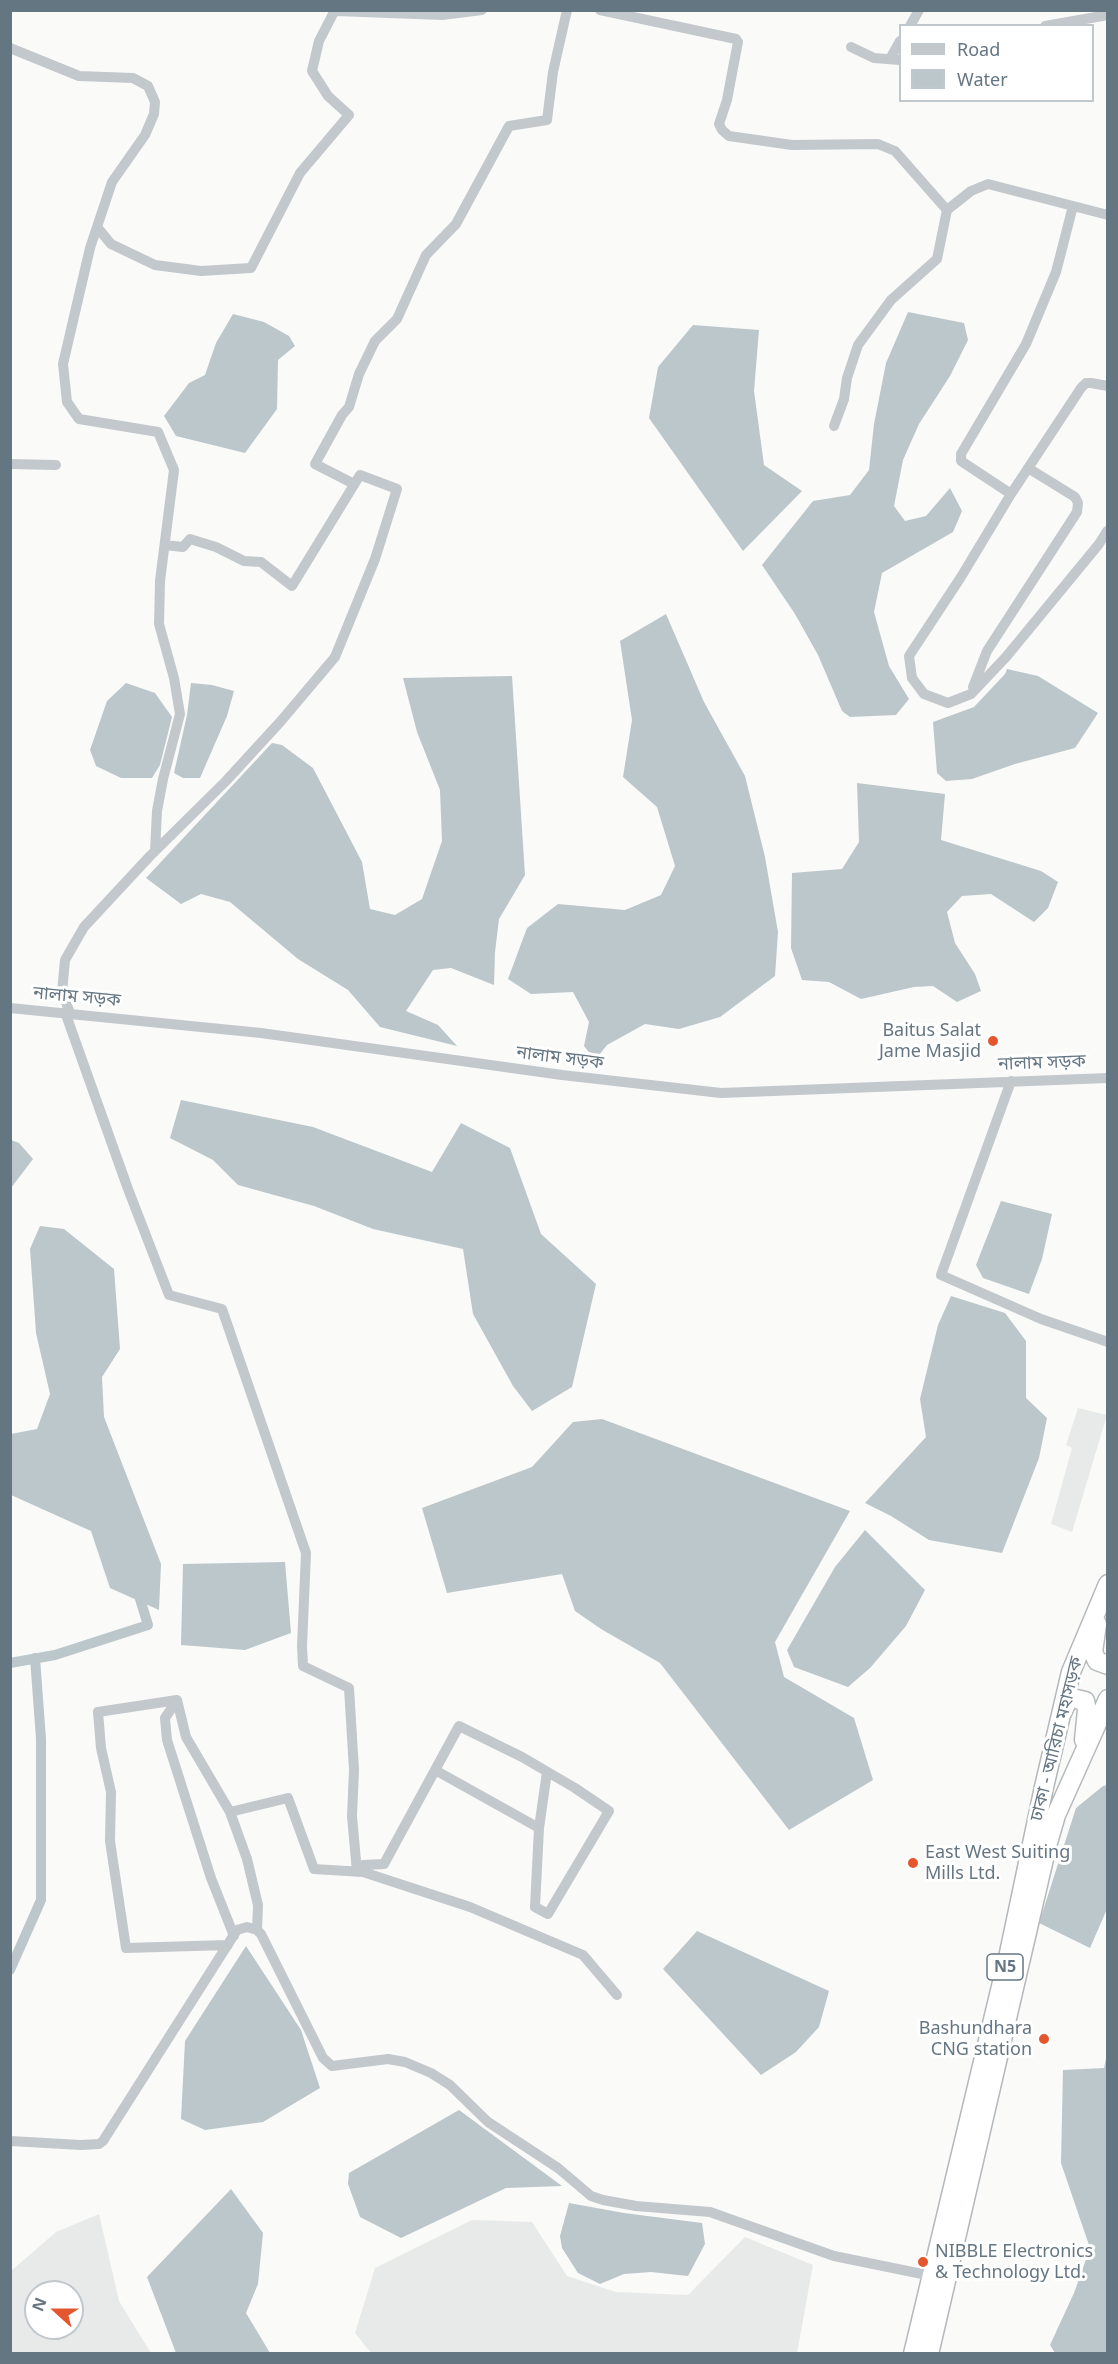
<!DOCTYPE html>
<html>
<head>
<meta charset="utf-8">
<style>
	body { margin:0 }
	#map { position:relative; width:1118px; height:2364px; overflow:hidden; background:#fafaf8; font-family:"Noto Sans",sans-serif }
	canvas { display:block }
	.frame { position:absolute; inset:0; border:12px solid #657683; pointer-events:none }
	.legend { position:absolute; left:899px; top:24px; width:195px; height:78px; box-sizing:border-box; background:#fff; border:2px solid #c1c8cd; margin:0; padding:8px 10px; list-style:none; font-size:18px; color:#657683 }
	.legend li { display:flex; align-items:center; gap:12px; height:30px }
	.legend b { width:30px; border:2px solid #c1c8cd }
	.north { position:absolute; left:24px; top:2280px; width:60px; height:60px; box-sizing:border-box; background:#fff; border:2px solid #c1c8cd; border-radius:50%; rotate:291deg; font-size:16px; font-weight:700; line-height:24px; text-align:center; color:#657683 }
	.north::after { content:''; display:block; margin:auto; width:21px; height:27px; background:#e4572e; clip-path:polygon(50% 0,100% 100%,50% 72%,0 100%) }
</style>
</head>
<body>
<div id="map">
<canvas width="1118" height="2364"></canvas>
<div class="frame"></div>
<ul class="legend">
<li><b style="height:8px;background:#c3c8cc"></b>Road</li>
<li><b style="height:16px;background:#bbc7cb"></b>Water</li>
</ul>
<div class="north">N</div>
</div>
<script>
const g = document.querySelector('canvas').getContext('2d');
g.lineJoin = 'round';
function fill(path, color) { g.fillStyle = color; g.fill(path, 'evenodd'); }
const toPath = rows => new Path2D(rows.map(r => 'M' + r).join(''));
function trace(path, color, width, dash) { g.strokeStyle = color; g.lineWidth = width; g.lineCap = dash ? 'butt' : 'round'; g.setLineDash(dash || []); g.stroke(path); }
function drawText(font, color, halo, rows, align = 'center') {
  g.font = font + ' "Noto Sans","Noto Sans Bengali",sans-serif'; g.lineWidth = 6; g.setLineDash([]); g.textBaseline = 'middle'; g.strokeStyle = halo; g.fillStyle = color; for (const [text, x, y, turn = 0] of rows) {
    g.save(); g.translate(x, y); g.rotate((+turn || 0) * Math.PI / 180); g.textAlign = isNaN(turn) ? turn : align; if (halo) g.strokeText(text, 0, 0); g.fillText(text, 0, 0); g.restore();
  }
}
fill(toPath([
	[1078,1408,1107,1415,1072,1532,1051,1524,1072,1448,1066,1445],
	[99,2214,119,2301,151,2353,11,2353,11,2271,56,2232],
	[36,2292,72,2292,72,2328,36,2328],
	[472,2220,532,2222,567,2276,616,2292,688,2295,745,2237,813,2265,797,2353,371,2353,355,2333,375,2268]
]), '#e8e9e9');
fill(toPath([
	[908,312,964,323,968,340,950,376,919,424,903,460,894,506,905,521,926,516,950,488,962,511,953,532,882,573,874,612,889,666,909,699,896,715,850,717,842,711,818,655,795,614,762,565,813,501,850,495,869,470,874,424,886,363],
	[233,314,264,322,289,336,295,346,278,360,277,409,245,453,176,436,164,416,189,383,205,375,216,343],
	[693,325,759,330,754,391,764,465,802,491,743,551,649,418,658,367],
	[666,614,704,702,745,776,765,857,778,932,775,976,720,1017,679,1029,645,1024,607,1045,595,1060,584,1046,589,1022,573,992,531,994,508,979,527,928,558,904,625,910,661,895,675,866,657,807,623,777,632,720,620,641],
	[1007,669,1038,676,1098,713,1075,748,1015,764,972,779,946,781,937,773,933,722,974,707,1005,674],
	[512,676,525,875,499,919,495,952,494,985,451,968,433,970,406,1011,438,1025,457,1046,380,1027,348,990,298,959,230,902,201,894,181,904,146,878,272,743,282,745,313,768,362,862,370,909,395,915,422,899,442,841,440,790,417,732,403,678],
	[126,683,155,693,172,717,160,765,152,778,121,778,96,766,90,750,107,701],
	[191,683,212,685,234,691,227,716,200,778,183,778,174,773,187,715],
	[857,783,945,794,941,840,1041,871,1058,882,1048,908,1034,922,991,894,962,896,947,912,955,943,975,974,981,991,957,1002,933,986,914,987,861,999,829,982,802,980,791,948,792,873,842,869,859,842],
	[181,1100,313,1127,432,1172,461,1123,510,1148,541,1234,596,1284,572,1387,532,1411,513,1386,473,1314,463,1249,373,1229,314,1206,238,1185,213,1160,170,1138],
	[11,1140,19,1143,33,1159,11,1188],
	[1001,1201,1052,1214,1042,1259,1029,1294,983,1278,976,1265],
	[40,1226,64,1229,114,1269,120,1349,102,1377,104,1417,161,1564,159,1610,110,1588,91,1531,11,1495,11,1434,37,1429,50,1394,36,1333,30,1249],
	[951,1296,1005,1313,1026,1341,1026,1398,1047,1418,1039,1458,1002,1553,929,1540,891,1516,865,1503,926,1437,920,1399,938,1325],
	[602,1419,850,1511,775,1642,784,1677,854,1718,873,1780,789,1830,660,1663,601,1629,575,1611,562,1574,447,1593,422,1508,532,1467,573,1422],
	[865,1530,925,1590,906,1626,870,1668,848,1687,794,1667,787,1650,835,1567],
	[285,1562,291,1633,245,1650,181,1645,183,1564],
	[1107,1785,1107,1909,1090,1948,1039,1923,1076,1808,1103,1786],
	[697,1931,829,1991,819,2027,796,2052,761,2075,663,1969],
	[246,1946,301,2030,320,2088,263,2122,205,2130,181,2119,185,2041],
	[1107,2054,1107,2353,1055,2353,1050,2345,1074,2293,1090,2248,1061,2163,1063,2070,1104,2068],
	[459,2110,562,2186,506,2188,401,2238,360,2217,348,2184,349,2173],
	[231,2189,263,2233,258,2284,246,2313,270,2353,176,2353,147,2277],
	[569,2203,624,2213,702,2223,705,2244,688,2276,651,2272,624,2274,600,2284,578,2273,562,2248,560,2236]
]), '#bbc7cb');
trace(toPath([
	[10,1663,55,1655,148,1625,137,1589],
	[10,1970,41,1900,41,1739,35,1658]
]), '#bbc7cb', 10);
const highway = toPath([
	[1097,1624,1093,1652,1097,1661,1108,1665],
	[1062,1713,1067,1702,1072,1698,1085,1701,1087,1710,1084,1740],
	[913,2354,1009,1953,1044,1787,1071,1672,1108,1584],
	[929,2354,1047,1846,1056,1815,1108,1699]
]);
trace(highway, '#b4b9bd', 21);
trace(toPath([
	[600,10,736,39,738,42,733,68,727,100,719,124,722,130,729,136,792,145,878,144,895,151,947,210,971,191,988,184,1108,215],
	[336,11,442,15,482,10],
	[910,26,919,10],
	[1045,26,1108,15],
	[851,47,874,58,900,60],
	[10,48,79,76,133,78,148,86,155,102,154,114,145,135,112,182,90,248,63,364,67,402,79,419,158,432,174,470,160,581,159,624,174,678,180,714,163,779,157,811,155,851],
	[890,59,900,41],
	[1073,206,1056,272,1026,344,961,454,961,461,1011,494,1081,388,1086,383,1091,383,1108,386],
	[97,227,111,244,155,265,201,271,251,268,300,173,349,115,328,96,312,71,319,41,335,10],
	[834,426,844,399,847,378,858,345,891,300,937,259,947,210],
	[10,464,56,465],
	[354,484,315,464,342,415,349,407,359,374,375,341,397,319,426,255,456,224,509,126,547,120,553,72,567,10],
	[1011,494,961,577,909,656,912,678,924,694,948,703,971,694,1006,657,1099,544,1107,531],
	[973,687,987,651,1077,512,1078,503,1075,497,1028,468],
	[10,1008,261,1033,562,1075,721,1093,1108,1078],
	[65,1012,128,1189,169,1295,222,1309,306,1553,302,1646,303,1666,349,1688,354,1770,352,1816,357,1872],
	[70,1013,62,992,65,960,84,927,150,856,226,781,281,721,335,657,375,559,397,489,360,475,292,586,261,562,244,561,216,547,190,539,183,547,165,545],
	[1011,1081,941,1275,1041,1319,1108,1342],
	[177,1700,186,1737,230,1812,247,1859,258,1905,257,1930],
	[435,1770,539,1828],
	[230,1812,288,1798,314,1869,363,1872,363,1865,384,1864,459,1726,522,1757,575,1788,609,1811,548,1914,535,1907,539,1828,547,1772],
	[363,1872,470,1907,583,1955,617,1995],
	[228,1945,126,1948,110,1841,111,1792,101,1748,98,1712,177,1700,165,1718,167,1740,211,1878,234,1936],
	[10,2141,81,2145,99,2144,103,2141,237,1930,247,1927,257,1930,261,1934,323,2058,332,2066,388,2059,405,2062,431,2073,450,2085,488,2122,558,2168,591,2196,603,2200,636,2206,710,2212,834,2256,932,2276]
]), '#c3c8cc', 10);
trace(highway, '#fff', 18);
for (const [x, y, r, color] of [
	[993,1041,6,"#e4572e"],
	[913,1863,6,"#e4572e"],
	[1044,2039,6,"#e4572e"],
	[923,2262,6,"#e4572e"]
]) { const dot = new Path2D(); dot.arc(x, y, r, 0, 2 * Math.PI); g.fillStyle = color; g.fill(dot); trace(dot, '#fff', 2); }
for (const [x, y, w] of [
	[1005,1967,36]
]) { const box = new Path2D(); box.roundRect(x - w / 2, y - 13, w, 26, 4.5); g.fillStyle = '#fff'; g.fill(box); trace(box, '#657683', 1.5); }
drawText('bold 16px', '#657683', null, [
	["N5",1005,1967]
]);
drawText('18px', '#657683', '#fff', [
	["নালাম সড়ক",77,997,5],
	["নালাম সড়ক",560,1058,7],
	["নালাম সড়ক",1042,1063,-2],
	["ঢাকা - আরিচা মহাসড়ক",1057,1739,-76]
]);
drawText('18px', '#657683', '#fff', [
	["Baitus Salat",981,1031],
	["Jame Masjid",981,1052],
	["East West Suiting",925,1853,"left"],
	["Mills Ltd.",925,1874,"left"],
	["Bashundhara",1032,2029],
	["CNG station",1032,2050],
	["NIBBLE Electronics",935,2252,"left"],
	["& Technology Ltd.",935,2273,"left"]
], 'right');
</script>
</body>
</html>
